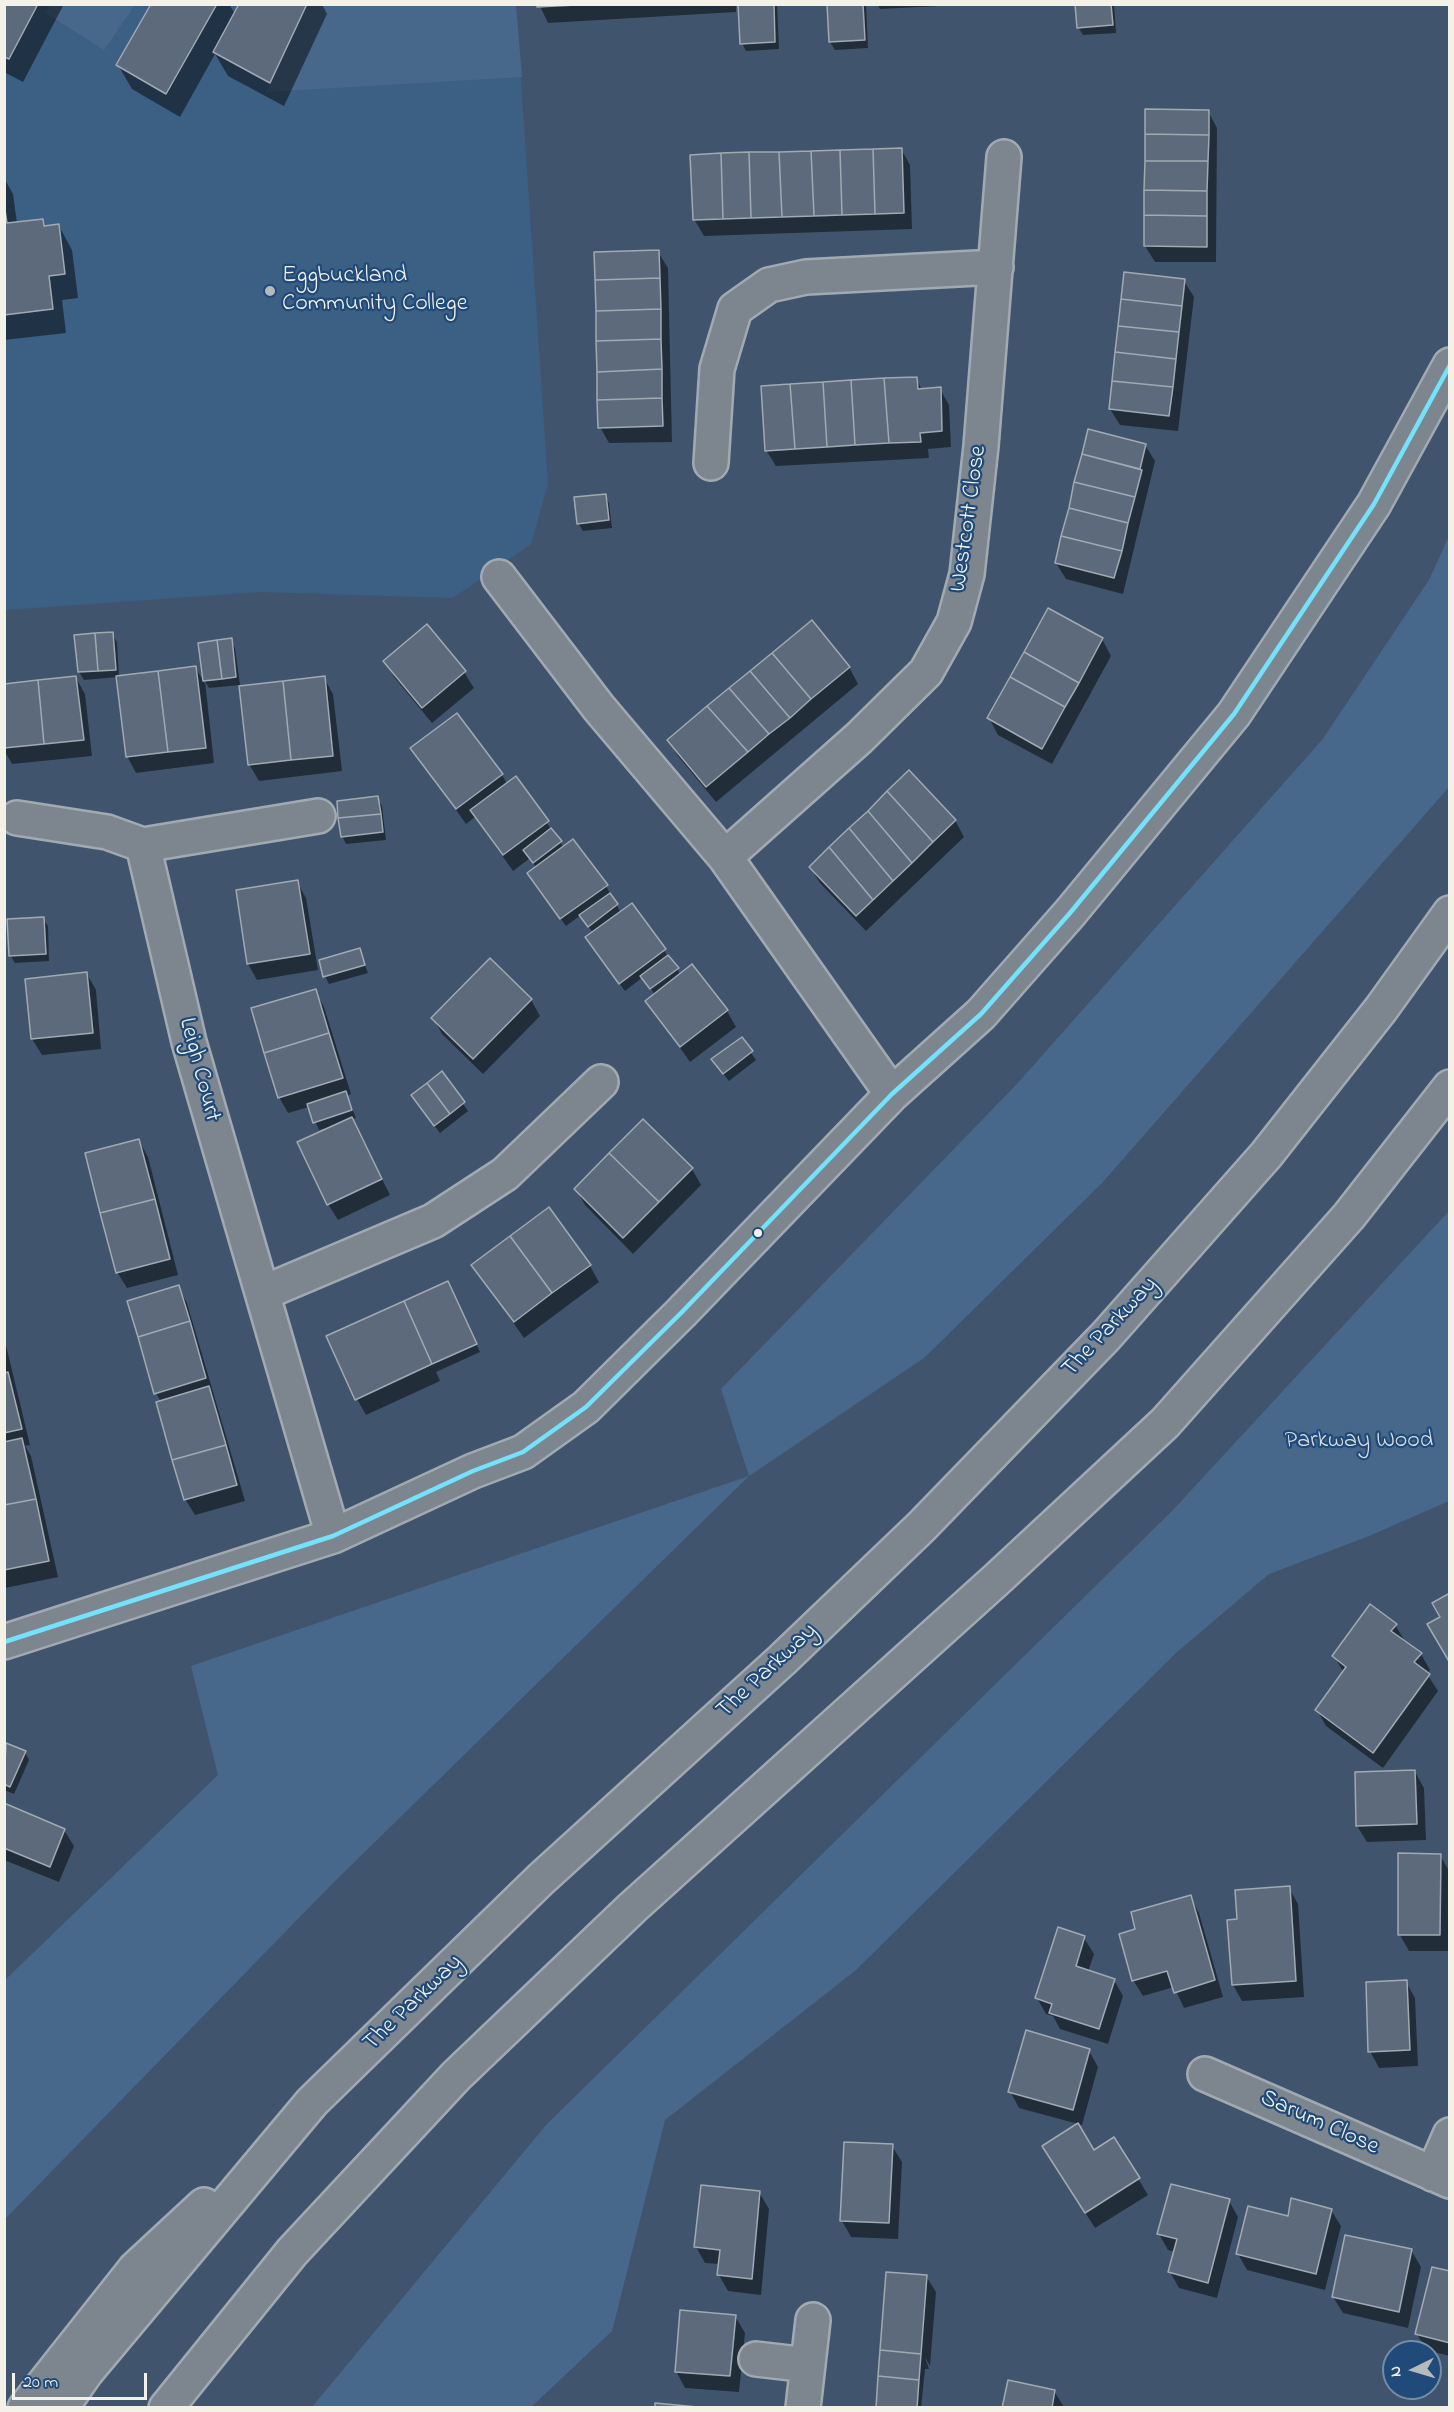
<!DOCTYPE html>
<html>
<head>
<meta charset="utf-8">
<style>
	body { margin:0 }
	#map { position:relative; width:1454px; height:2412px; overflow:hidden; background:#40556d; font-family:"Indie Flower",sans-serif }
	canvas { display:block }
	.frame { position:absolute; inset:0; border:6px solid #f4f1e8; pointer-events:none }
	.north { position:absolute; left:1382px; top:2340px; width:60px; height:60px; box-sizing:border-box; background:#1f4a7a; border:2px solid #748da6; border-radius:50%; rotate:265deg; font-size:16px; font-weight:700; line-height:24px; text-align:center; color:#f4f1e8 }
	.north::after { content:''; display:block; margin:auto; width:21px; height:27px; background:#b5babd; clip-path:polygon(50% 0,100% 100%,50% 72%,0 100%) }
	.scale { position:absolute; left:12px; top:2373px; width:135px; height:27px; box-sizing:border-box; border:3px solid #f4f1e8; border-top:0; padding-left:8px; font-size:18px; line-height:21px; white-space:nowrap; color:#f4f1e8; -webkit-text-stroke:4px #1f4a7a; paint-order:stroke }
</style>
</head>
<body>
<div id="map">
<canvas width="1454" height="2412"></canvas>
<div class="frame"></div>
<div class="north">N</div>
<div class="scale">20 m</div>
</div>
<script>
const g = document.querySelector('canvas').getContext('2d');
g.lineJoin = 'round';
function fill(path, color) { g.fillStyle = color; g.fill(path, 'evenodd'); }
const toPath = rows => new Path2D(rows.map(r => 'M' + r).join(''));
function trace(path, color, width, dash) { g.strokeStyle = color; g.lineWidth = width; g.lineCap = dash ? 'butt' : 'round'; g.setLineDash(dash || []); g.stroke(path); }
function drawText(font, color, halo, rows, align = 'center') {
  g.font = font + ' "Indie Flower",sans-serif'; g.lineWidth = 4.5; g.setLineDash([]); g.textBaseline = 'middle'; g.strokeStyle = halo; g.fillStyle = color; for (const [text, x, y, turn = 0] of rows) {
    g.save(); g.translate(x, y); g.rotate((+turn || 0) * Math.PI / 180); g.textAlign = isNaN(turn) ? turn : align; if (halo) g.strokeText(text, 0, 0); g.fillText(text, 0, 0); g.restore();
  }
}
fill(toPath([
	[5,5,516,5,548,484,531,544,453,598,260,592,5,610]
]), '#3c5f84');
fill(toPath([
	[51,4,135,4,135,5,104,50,46,13],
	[307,5,516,5,522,77,266,92],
	[1449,536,1449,787,1102,1183,924,1358,749,1476,333,1883,5,2219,5,1980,218,1775,191,1666,749,1476,721,1389,1016,1085,1322,740,1429,580],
	[1449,1211,1449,1501,1369,1536,1269,1574,1177,1652,856,1970,665,2120,612,2331,531,2407,312,2407,547,2124,1173,1510]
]), '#48688b');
fill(toPath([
	[4,4,64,4,23,82,4,72],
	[153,4,229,4,235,14,241,4,322,4,327,14,284,106,228,76,215,54,180,117,132,89,118,65],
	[539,4,736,4,736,12,548,23],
	[739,4,777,4,779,49,746,51,742,43],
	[828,4,866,4,868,48,835,50,830,42],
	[877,4,980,4,880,9],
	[1076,4,1114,4,1116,33,1083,35,1078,27],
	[1208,111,1217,128,1216,262,1155,262,1145,246],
	[901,149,910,165,912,229,704,236,694,219],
	[4,178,13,194,17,223,42,221,46,227,59,226,72,250,78,298,62,300,66,333,4,340],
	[658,252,668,268,672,442,609,443,600,427],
	[1184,281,1194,297,1178,431,1120,425,1110,409],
	[916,378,922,390,940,389,949,405,951,447,928,449,929,458,776,466,766,450],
	[1089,431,1145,445,1155,461,1123,594,1066,579,1056,563],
	[605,496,609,503,612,528,583,531,578,523],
	[112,634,117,642,119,677,196,668,205,684,200,644,231,640,235,648,240,685,209,688,205,681,214,763,136,773,127,756,118,677,84,680,79,672],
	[1102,639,1111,656,1052,764,998,735,989,718],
	[385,661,464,672,474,688,432,723,394,677],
	[849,667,858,684,716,802,678,756,669,740],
	[76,678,85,694,92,756,12,764,4,750,4,685],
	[324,678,333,694,342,771,259,781,249,764],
	[412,748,502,775,507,784,516,778,564,848,606,886,621,913,632,905,681,975,727,1011,736,1027,690,1062,647,1001,655,995,643,977,625,991,591,945,593,933,581,915,566,926,533,881,537,868,529,859,513,871,475,817,466,824],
	[377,798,382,806,386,840,346,844,342,836],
	[955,820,964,837,866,931,820,883,810,867],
	[297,882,306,898,318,970,257,980,248,964],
	[43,919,48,926,49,961,15,963,10,955],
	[359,950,368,973,329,984,325,976],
	[87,974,96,990,101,1049,42,1055,32,1039],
	[315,991,324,1007,351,1094,347,1096,356,1118,352,1119,390,1195,338,1220,328,1204,330,1127,319,1130,309,1107,288,1113,279,1097],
	[531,1000,540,1016,483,1074,442,1034,433,1018],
	[741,1039,756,1060,729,1081,718,1067],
	[442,1074,468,1111,440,1133,417,1103],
	[139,1141,148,1157,178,1275,127,1288,117,1272],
	[692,1169,701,1185,633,1254,585,1205,576,1189],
	[473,1265,590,1266,599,1282,524,1338],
	[178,1287,187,1303,245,1501,195,1515,185,1499,161,1402,156,1393],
	[451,1291,480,1352,436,1372,440,1381,366,1415,357,1399],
	[4,1337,30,1445,25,1446,31,1456,58,1577,5,1588],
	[1395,1625,1405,1641,1421,1654,1430,1670,1427,1674,1438,1691,1383,1768,1326,1726,1317,1710,1344,1673,1334,1656],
	[7,1744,25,1752,29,1760,14,1794,4,1790],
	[1415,1772,1424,1788,1426,1840,1367,1842,1357,1826],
	[4,1805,64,1830,74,1846,59,1882,4,1860],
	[1440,1855,1449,1871,1449,1951,1409,1951,1400,1935],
	[1289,1888,1298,1904,1304,1997,1242,2001,1233,1985,1239,1921],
	[1190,1896,1199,1913,1223,1997,1184,2008,1174,1987,1143,1996,1133,1980,1137,1930],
	[1084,1938,1094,1954,1088,1972,1114,1980,1123,1996,1108,2044,1060,2029,1053,2016,1046,2014,1037,1998],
	[1406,1982,1415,1998,1418,2066,1379,2068,1370,2051],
	[1089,2051,1098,2067,1082,2125,1019,2108,1010,2091],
	[1114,2139,1148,2195,1095,2228,1053,2162,1094,2152],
	[892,2146,902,2162,898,2239,851,2237,842,2221],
	[759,2192,769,2209,761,2295,728,2291,719,2275,720,2264,705,2263,696,2247],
	[1229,2201,1238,2217,1217,2298,1179,2288,1170,2272,1175,2252,1168,2250,1159,2234],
	[1331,2210,1341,2226,1325,2290,1247,2270,1238,2254,1289,2218],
	[1411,2250,1421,2267,1408,2328,1343,2313,1333,2297],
	[1450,2273,1450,2356,1426,2350,1417,2334],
	[926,2276,936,2292,930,2366,925,2357,929,2369,925,2369,921,2408,877,2408],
	[735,2316,745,2333,739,2392,685,2388,676,2371],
	[1054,2391,1064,2407,1004,2408]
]), '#0007');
const building = toPath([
	[4,4,38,4,9,59,4,57,4,4],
	[151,4,217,4,166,94,116,65,151,4],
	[239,4,307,4,270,83,213,52,239,4],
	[537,4,576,4,576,5,537,7,537,4],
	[738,4,774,4,775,42,740,44,738,4],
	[827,4,863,4,865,40,829,42,827,4],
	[1075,4,1111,4,1113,25,1077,28,1075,4],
	[1145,109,1209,110,1209,135,1145,134,1145,109],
	[1145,134,1209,135,1208,161,1145,161,1145,134],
	[902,148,904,213,875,214,873,149,902,148],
	[873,149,875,214,842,215,840,150,873,149],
	[840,150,842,215,814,216,811,151,840,150],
	[811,151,814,216,782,217,779,152,811,151],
	[749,152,751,218,723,219,721,153,749,152],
	[749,152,779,152,782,217,751,218,749,152],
	[721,153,723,219,693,220,690,155,721,153],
	[1145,161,1208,161,1207,191,1144,190,1145,161],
	[1144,190,1207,191,1207,216,1144,215,1144,190],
	[4,203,7,223,43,219,44,226,59,224,65,274,49,276,53,309,4,315,4,203],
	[1144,215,1207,216,1207,247,1144,246,1144,215],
	[659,250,660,278,595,280,594,252,659,250],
	[1124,272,1185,279,1182,306,1121,299,1124,272],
	[660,278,661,309,596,311,595,280,660,278],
	[1121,299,1182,306,1179,332,1118,326,1121,299],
	[661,309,661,339,596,341,596,311,661,309],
	[1118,326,1179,332,1176,359,1115,352,1118,326],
	[661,339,662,369,597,372,596,341,661,339],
	[1115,352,1176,359,1173,387,1112,381,1115,352],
	[662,369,662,398,597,400,597,372,662,369],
	[917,377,918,389,941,387,942,431,920,433,921,442,889,443,884,378,917,377],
	[884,378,889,443,855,445,851,380,884,378],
	[851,380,855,445,827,447,823,382,851,380],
	[1112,381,1173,387,1169,416,1109,409,1112,381],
	[823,382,827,447,795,449,790,384,823,382],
	[790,384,795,449,765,451,761,386,790,384],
	[662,398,663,426,598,428,597,400,662,398],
	[1088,429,1146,444,1140,469,1082,454,1088,429],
	[1082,454,1142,470,1135,497,1074,482,1082,454],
	[1074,482,1135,497,1128,523,1069,508,1074,482],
	[606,494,609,520,577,524,574,497,606,494],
	[1069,508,1128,523,1122,551,1061,536,1069,508],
	[1061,536,1122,551,1114,578,1055,563,1061,536],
	[1048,608,1103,638,1079,683,1024,652,1048,608],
	[812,620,850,667,811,699,772,653,812,620],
	[427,624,466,671,422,708,383,661,427,624],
	[113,632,116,670,98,671,95,633,113,632],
	[95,633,98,671,78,672,74,635,95,633],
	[232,638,236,677,222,679,217,640,232,638],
	[217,640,222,679,203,681,198,643,217,640],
	[1024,652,1079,683,1065,707,1010,677,1024,652],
	[772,653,811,699,790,718,750,671,772,653],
	[196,666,206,748,168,752,158,671,196,666],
	[158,671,168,752,126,757,116,676,158,671],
	[750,671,790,718,769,734,729,688,750,671],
	[76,676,84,740,44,744,38,680,76,676],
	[325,676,333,756,291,760,283,681,325,676],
	[1010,677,1065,707,1042,749,987,718,1010,677],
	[38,680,44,744,4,748,4,684,38,680],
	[283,681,291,760,248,765,239,686,283,681],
	[729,688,769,734,748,752,707,706,729,688],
	[707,706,748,752,706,787,667,740,707,706],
	[457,713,503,774,456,809,410,748,457,713],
	[909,770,956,820,933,842,887,791,909,770],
	[516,776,549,821,503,855,470,810,516,776],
	[887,791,933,842,912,863,868,811,887,791],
	[378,796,381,814,338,818,337,801,378,796],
	[868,811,912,863,893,881,849,828,868,811],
	[381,814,383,832,341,837,338,818,381,814],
	[551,828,562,841,533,863,523,850,551,828],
	[849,828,893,881,873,900,829,847,849,828],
	[573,839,608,885,560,919,527,873,573,839],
	[829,847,873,900,856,916,809,867,829,847],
	[298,880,310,954,247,964,236,890,298,880],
	[610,893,618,904,588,927,579,915,610,893],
	[632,903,666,949,619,984,585,937,632,903],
	[44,917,46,954,9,956,7,919,44,917],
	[360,948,365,965,323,977,319,960,360,948],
	[668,955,679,968,650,989,640,976,668,955],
	[490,958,532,999,473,1059,431,1018,490,958],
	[692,964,728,1010,680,1047,645,1001,692,964],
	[87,972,93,1033,31,1039,25,979,87,972],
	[316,989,329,1033,264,1053,251,1008,316,989],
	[329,1033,343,1078,278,1098,264,1053,329,1033],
	[742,1037,753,1051,723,1074,711,1059,742,1037],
	[442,1071,465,1102,450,1114,427,1083,442,1071],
	[427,1083,450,1114,434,1126,411,1095,427,1083],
	[346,1091,352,1110,313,1123,307,1104,346,1091],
	[352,1117,382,1179,327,1205,297,1142,352,1117],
	[643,1119,693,1168,659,1202,609,1153,643,1119],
	[139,1139,155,1199,100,1213,85,1153,139,1139],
	[609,1153,659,1202,623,1238,574,1189,609,1153],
	[155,1199,170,1259,116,1273,100,1213,155,1199],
	[549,1207,591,1265,552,1293,510,1236,549,1207],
	[510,1236,552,1293,514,1322,471,1265,510,1236],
	[448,1281,477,1344,432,1364,404,1301,448,1281],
	[179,1285,190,1321,138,1337,127,1301,179,1285],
	[404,1301,432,1364,355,1400,326,1336,404,1301],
	[190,1321,206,1378,154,1394,138,1337,190,1321],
	[8,1372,22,1429,4,1433,4,1373,8,1372],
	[209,1386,226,1445,172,1460,156,1402,209,1386],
	[22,1438,36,1499,4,1505,4,1442,22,1438],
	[226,1445,237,1485,184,1500,172,1460,226,1445],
	[36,1499,49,1561,4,1570,4,1505,36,1499],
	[1450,1593,1450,1663,1427,1624,1440,1617,1432,1603,1450,1593],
	[1370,1604,1397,1624,1391,1631,1422,1653,1414,1662,1430,1674,1373,1753,1315,1710,1346,1667,1332,1656,1370,1604],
	[6,1743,26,1751,10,1787,4,1784,6,1743],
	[1415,1770,1417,1824,1356,1826,1355,1772,1415,1770],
	[4,1803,65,1829,50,1867,4,1848,4,1803],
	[1398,1853,1441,1854,1440,1935,1398,1935,1398,1853],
	[1290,1886,1296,1981,1232,1985,1227,1920,1237,1919,1235,1890,1290,1886],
	[1191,1895,1215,1980,1174,1993,1167,1971,1132,1981,1119,1934,1135,1929,1131,1912,1191,1895],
	[1058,1927,1085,1936,1076,1966,1115,1979,1099,2029,1049,2013,1052,2004,1035,1998,1058,1927],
	[1407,1980,1410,2050,1368,2052,1366,1982,1407,1980],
	[1026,2030,1090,2049,1073,2110,1008,2092,1026,2030],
	[1078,2123,1094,2150,1114,2137,1140,2178,1085,2213,1042,2146,1078,2123],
	[844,2142,893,2144,889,2223,840,2221,844,2142],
	[1171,2184,1230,2199,1208,2283,1168,2272,1177,2239,1157,2234,1171,2184],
	[701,2185,760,2191,752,2279,717,2275,720,2250,694,2247,701,2185],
	[1291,2198,1332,2209,1316,2274,1236,2254,1248,2206,1288,2216,1291,2198],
	[1345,2235,1412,2249,1399,2312,1332,2297,1345,2235],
	[1432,2267,1450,2271,1450,2343,1415,2334,1432,2267],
	[886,2272,927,2275,921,2354,880,2350,886,2272],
	[680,2310,736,2315,730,2376,675,2372,680,2310],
	[880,2350,921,2354,919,2380,878,2376,880,2350],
	[878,2376,919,2380,917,2408,876,2408,878,2376],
	[1008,2380,1055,2390,1052,2408,1002,2408,1008,2380],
	[655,2403,708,2408,655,2408,655,2403]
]);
fill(building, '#5c6a7b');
trace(building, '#a1aab3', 1.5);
const minor = toPath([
	[711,463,717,369,735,309,769,285,806,277,996,267],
	[499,577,599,708,725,857,892,1094],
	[17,818,107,832,143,845,318,816],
	[143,845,189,1042,333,1536],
	[725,857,859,738,926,672,954,622,967,574,981,446,1004,157],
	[263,1293,433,1221,505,1174,601,1082],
	[4,1642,333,1536,473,1471,523,1452,586,1407,681,1313,892,1094,981,1014,1070,913,1234,714,1374,504,1450,365],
	[1205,2074,1450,2181],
	[1433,2174,1450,2135],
	[756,2359,808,2365],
	[803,2408,813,2320]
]);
const trunk = toPath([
	[25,2408,135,2269,204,2205],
	[61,2408,86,2372,312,2102,541,1879,782,1660,921,1527,1106,1336,1266,1155,1381,1009,1450,913],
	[166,2408,292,2252,456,2076,633,1907,996,1580,1165,1423,1349,1216,1450,1087]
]);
trace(minor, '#a1aab3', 38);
trace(trunk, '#a1aab3', 38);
trace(minor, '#7d868f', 33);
trace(trunk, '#7d868f', 33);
trace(toPath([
	[4,1642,333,1536,473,1471,523,1452,586,1407,681,1313,892,1094,981,1014,1070,913,1234,714,1374,504,1450,365]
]), '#73e2fa', 4.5);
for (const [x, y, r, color] of [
	[270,291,6,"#b5babd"],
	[758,1233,5,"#f4f1e8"]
]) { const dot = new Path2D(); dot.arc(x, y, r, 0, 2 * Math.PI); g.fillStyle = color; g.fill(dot); trace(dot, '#1f4a7a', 2); }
drawText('24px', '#f4f1e8', '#1f4a7a', [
	["Eggbuckland",282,277],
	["Community College",282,305]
], 'left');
drawText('24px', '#f4f1e8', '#1f4a7a', [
	["Westcott Close",970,519,-82],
	["Leigh Court",198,1070,75],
	["The Parkway",1111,1328,-47],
	["The Parkway",768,1672,-43],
	["The Parkway",414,2004,-44],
	["Sarum Close",1319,2124,24]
]);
drawText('24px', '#dadddb', '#1f4a7a', [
	["Parkway Wood",1359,1442]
]);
</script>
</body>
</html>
